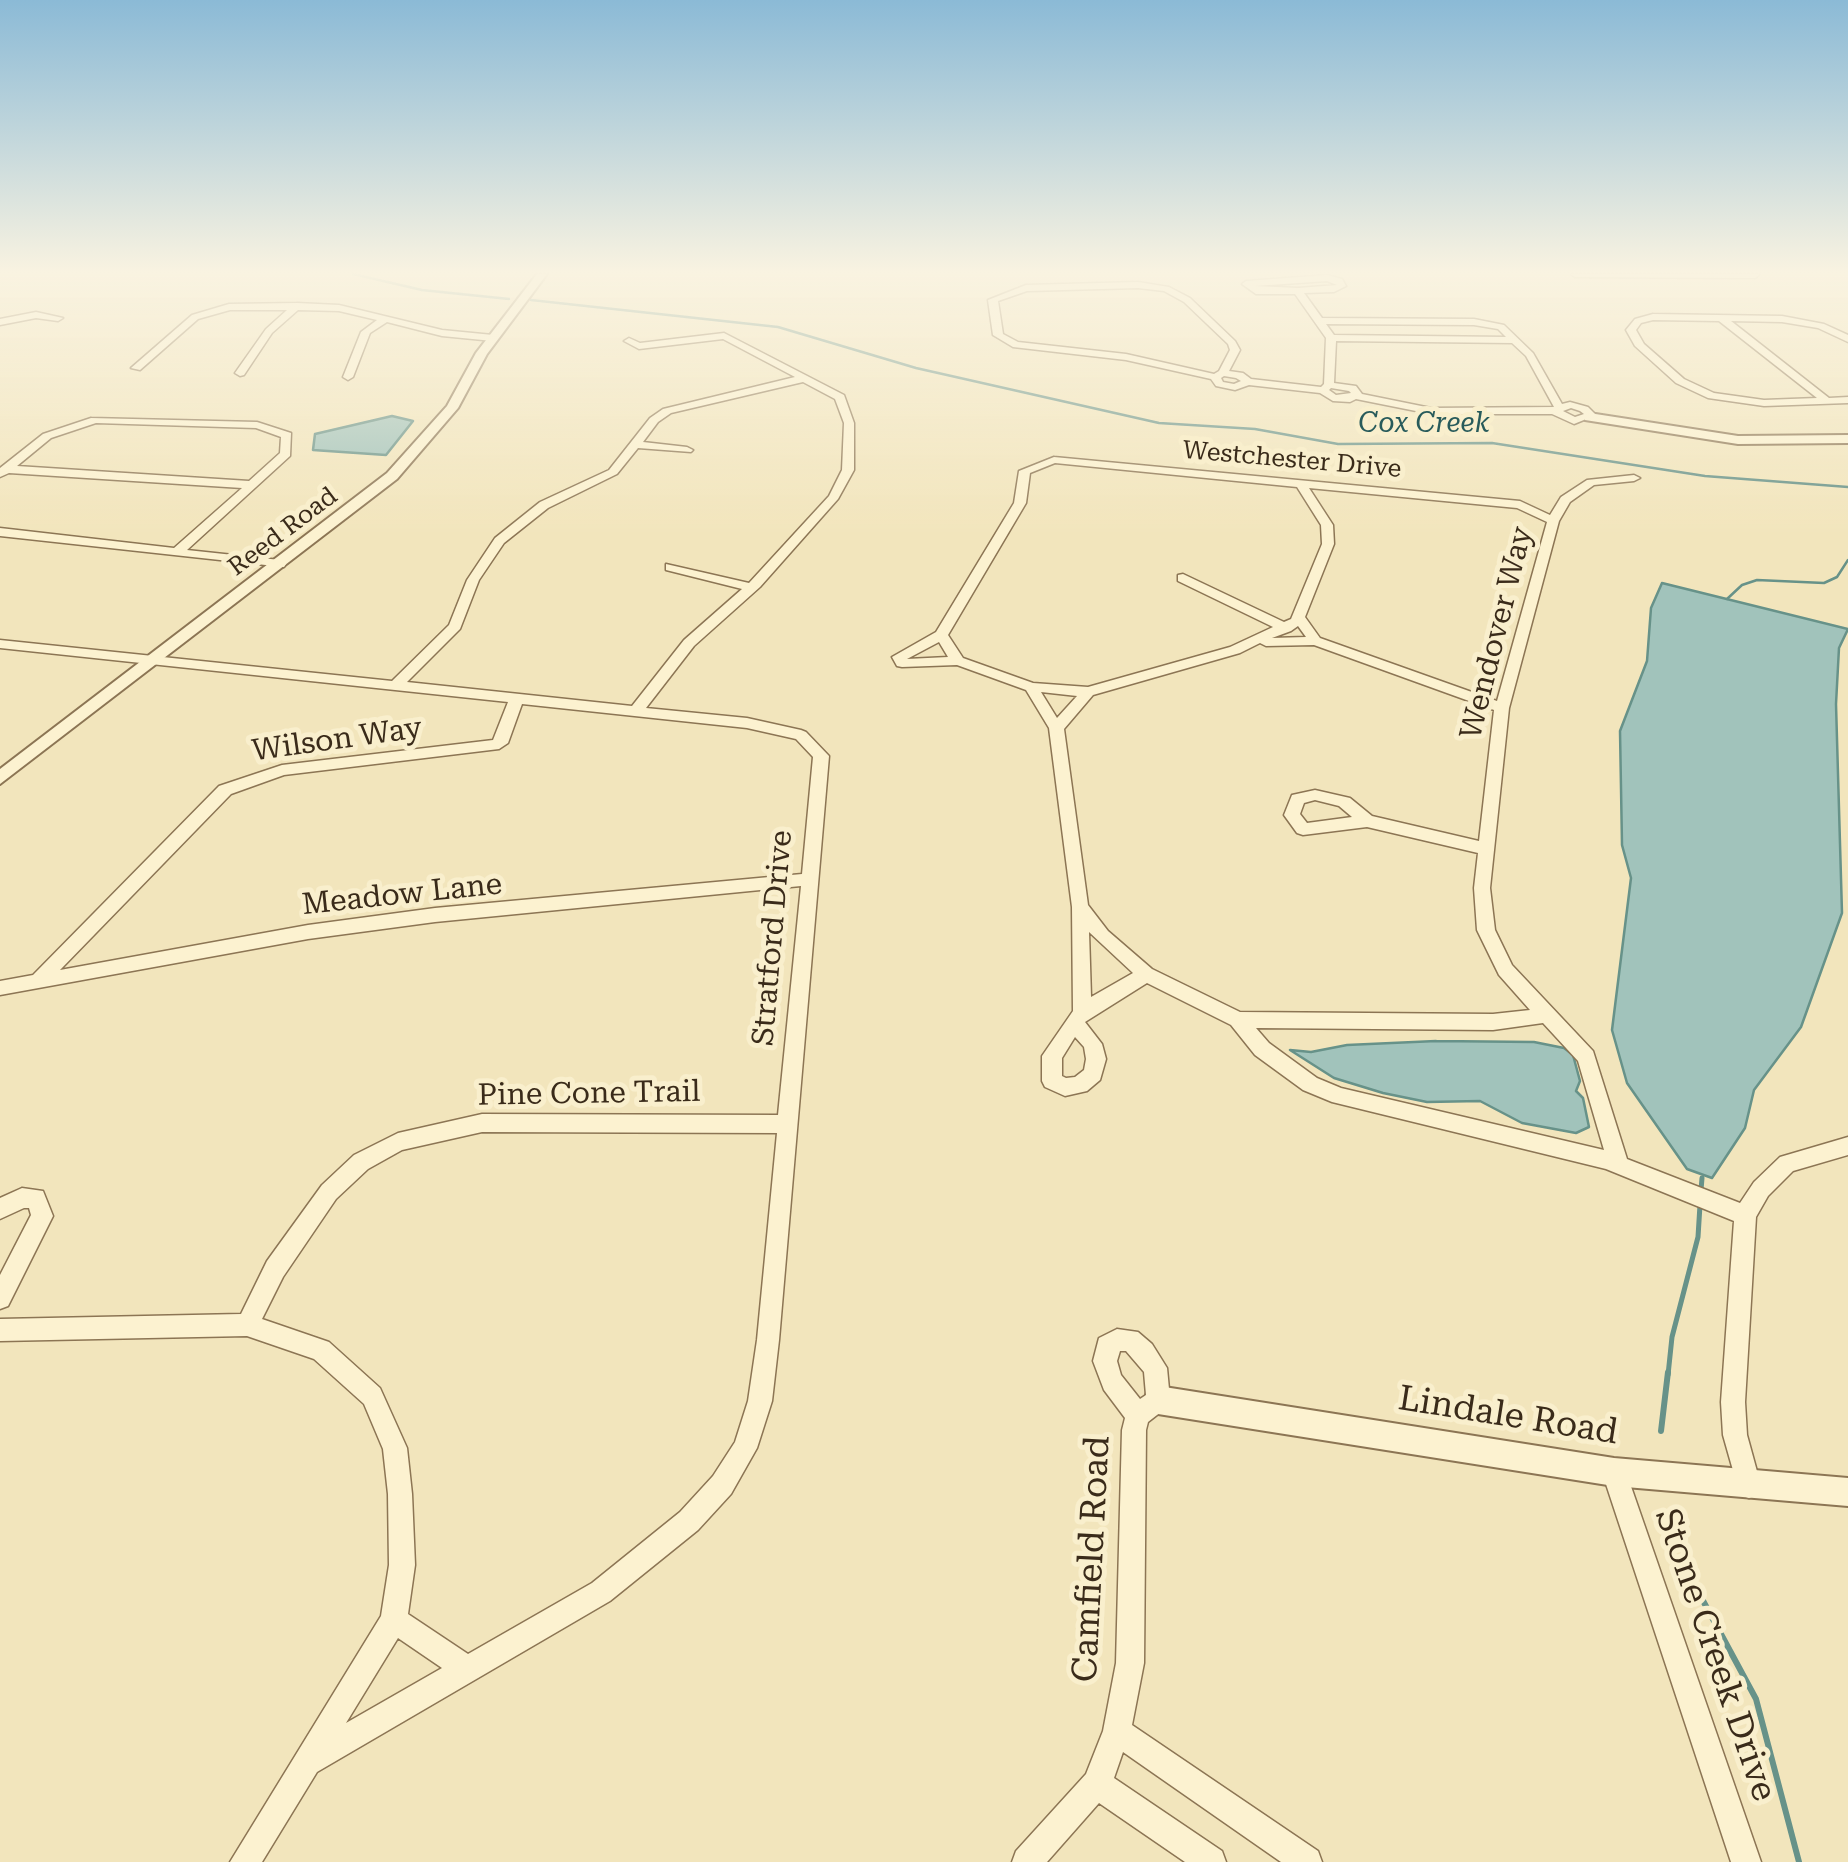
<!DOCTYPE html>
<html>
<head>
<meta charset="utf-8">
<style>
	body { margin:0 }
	canvas { display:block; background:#f2e5bc }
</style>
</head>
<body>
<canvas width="1848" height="1862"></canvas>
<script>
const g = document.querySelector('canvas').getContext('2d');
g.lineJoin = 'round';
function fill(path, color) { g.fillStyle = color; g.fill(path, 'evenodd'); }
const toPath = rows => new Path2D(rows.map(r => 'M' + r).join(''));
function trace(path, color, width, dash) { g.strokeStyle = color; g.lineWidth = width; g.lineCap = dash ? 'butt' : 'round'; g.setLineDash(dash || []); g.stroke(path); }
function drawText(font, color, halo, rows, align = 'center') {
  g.font = font + ' "Roboto Serif",serif'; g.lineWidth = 10; g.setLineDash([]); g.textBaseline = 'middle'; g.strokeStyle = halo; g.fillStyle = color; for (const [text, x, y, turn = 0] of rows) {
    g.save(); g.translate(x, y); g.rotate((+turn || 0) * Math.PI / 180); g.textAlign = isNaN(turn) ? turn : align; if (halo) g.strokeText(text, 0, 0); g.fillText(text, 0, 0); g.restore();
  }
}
const water = toPath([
	[392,416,413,421,386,455,313,450,315,434,392,416],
	[1662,583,1848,629,1839,648,1836,704,1842,913,1801,1027,1754,1090,1745,1128,1712,1178,1687,1169,1627,1083,1612,1030,1631,878,1622,845,1620,731,1647,661,1651,608,1662,583],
	[1436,1041,1534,1042,1564,1048,1573,1055,1580,1081,1576,1091,1583,1098,1589,1127,1576,1133,1522,1123,1480,1101,1427,1102,1383,1093,1334,1078,1290,1050,1311,1052,1347,1045,1436,1041]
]);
fill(water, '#a1c3bb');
trace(water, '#679289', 2.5);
trace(toPath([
	[353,274,422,290,509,299],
	[531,300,778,327,916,368,1159,423,1255,429,1338,444,1492,443,1705,476,1848,487],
	[1727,599,1742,585,1757,580,1824,583,1837,577,1848,560]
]), '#679289', 2.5);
trace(toPath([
	[1701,1190,1702,1178],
	[1668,1375,1672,1337,1698,1237,1700,1205]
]), '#679289', 5);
trace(toPath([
	[1661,1431,1668,1372],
	[1674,1520,1694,1584,1756,1699,1799,1862]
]), '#679289', 6);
const minor = toPath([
	[1571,274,1759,274,1759,275,1755,278,1575,277,1571,274],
	[1327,275,1342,279,1346,286,1334,292,1304,293,1322,318,1474,319,1504,325,1533,353,1562,404,1570,402,1588,407,1596,415,1574,424,1552,414,1431,414,1356,399,1350,402,1333,401,1320,393,1249,385,1235,390,1216,386,1211,379,1126,360,1013,347,993,335,988,300,1026,285,1138,282,1169,287,1190,298,1235,341,1240,350,1229,371,1243,373,1251,379,1321,387,1324,384,1326,338,1295,294,1256,294,1242,284,1246,281,1327,275],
	[1327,281,1337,285,1298,288,1255,286,1327,281],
	[1138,288,1164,291,1184,302,1228,344,1230,350,1219,371,1214,374,1126,354,1018,342,1003,334,998,301,1027,291,1138,288],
	[1326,324,1474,325,1498,329,1506,337,1334,335,1326,324],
	[1336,341,1512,343,1526,356,1554,407,1431,408,1362,394,1356,386,1334,383,1336,341],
	[1224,376,1236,378,1241,381,1234,384,1223,382,1221,378,1224,376],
	[1331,388,1349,391,1351,393,1336,395,1329,390,1331,388],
	[1571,408,1580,411,1584,414,1575,417,1563,411,1571,408],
	[297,303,339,305,442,330,493,335,498,338,493,341,442,336,387,322,370,333,353,377,348,380,343,377,361,332,377,320,339,311,298,310,272,333,244,375,240,376,235,373,266,329,287,310,230,310,198,319,140,370,131,368,192,315,229,304,297,303],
	[36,312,63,318,58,321,36,318,0,325,0,319,36,312],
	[1653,314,1782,316,1824,324,1848,335,1848,342,1818,328,1782,322,1731,321,1829,398,1848,397,1848,403,1764,406,1708,398,1676,383,1635,346,1626,330,1635,319,1653,314],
	[1653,320,1719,321,1817,398,1764,400,1714,393,1684,379,1644,344,1636,330,1641,323,1653,320],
	[724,333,844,395,854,423,854,470,838,499,760,587,694,646,646,708,747,718,801,730,806,732,829,756,779,1340,772,1401,757,1448,731,1494,698,1530,610,1601,317,1772,262,1862,230,1862,381,1616,389,1565,388,1494,383,1449,364,1404,314,1359,247,1336,0,1341,0,1319,241,1314,267,1261,322,1185,354,1155,398,1133,482,1114,778,1115,801,886,435,922,308,939,0,995,0,981,33,975,219,786,282,765,493,740,508,702,0,648,0,640,392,681,449,625,467,580,495,538,540,502,609,470,650,418,663,409,795,377,723,339,639,349,624,341,629,338,640,343,724,333],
	[803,382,835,399,844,423,842,470,829,496,749,583,666,564,666,570,742,589,684,640,632,706,407,682,460,629,479,580,504,543,548,508,617,474,638,448,691,452,693,450,687,447,643,442,658,422,671,413,803,382],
	[522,704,747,728,796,739,813,757,802,874,435,908,308,925,60,970,231,794,284,775,499,749,508,743,522,704],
	[482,1132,777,1133,757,1340,748,1401,735,1442,713,1476,680,1512,592,1583,468,1654,408,1614,415,1565,412,1494,407,1448,380,1388,329,1342,262,1319,283,1277,336,1199,368,1169,402,1150,482,1132],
	[398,1638,442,1668,346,1723,398,1638],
	[91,418,257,422,291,433,290,456,187,550,280,560,286,564,284,567,0,536,0,528,174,548,242,488,9,473,0,477,0,468,43,434,91,418],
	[96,423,256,428,281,437,280,453,249,481,17,466,51,438,96,423],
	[1054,457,1520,501,1550,515,1561,497,1587,480,1634,475,1640,478,1634,481,1594,485,1570,502,1559,521,1509,708,1490,888,1495,930,1512,965,1593,1051,1627,1159,1740,1203,1754,1182,1780,1157,1848,1137,1848,1155,1793,1171,1768,1196,1756,1217,1745,1402,1747,1435,1761,1486,1758,1495,1749,1498,1740,1495,1723,1435,1721,1402,1734,1221,1606,1169,1332,1102,1303,1090,1255,1055,1231,1025,1147,983,1085,1022,1102,1044,1106,1059,1100,1080,1087,1091,1065,1096,1045,1087,1042,1081,1042,1056,1073,1011,1072,907,1049,728,1026,690,957,665,902,667,897,666,892,657,936,632,1014,503,1019,471,1054,457],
	[1055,463,1297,487,1321,525,1322,544,1291,619,1284,622,1183,574,1178,575,1178,581,1273,627,1230,647,1088,687,1033,683,963,658,948,635,1026,503,1030,473,1055,463],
	[1309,488,1517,508,1547,522,1497,701,1320,638,1305,617,1334,544,1333,525,1309,488],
	[1298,626,1306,637,1272,638,1291,631,1298,626],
	[939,642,948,657,907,659,939,642],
	[1260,643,1266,646,1314,645,1494,710,1479,841,1372,816,1350,798,1315,790,1292,795,1284,815,1297,833,1303,835,1367,827,1478,853,1474,888,1477,930,1499,975,1530,1010,1493,1014,1240,1012,1152,969,1108,931,1088,905,1064,729,1093,695,1240,653,1260,643],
	[1041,692,1077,696,1057,718,1041,692],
	[1315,800,1339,806,1352,817,1307,823,1300,814,1304,803,1315,800],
	[1089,932,1133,973,1091,997,1089,932],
	[1543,1023,1578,1061,1604,1150,1341,1088,1317,1078,1269,1043,1256,1028,1493,1030,1543,1023],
	[1075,1037,1084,1047,1086,1059,1084,1070,1075,1077,1066,1078,1062,1076,1062,1058,1075,1037],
	[22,1188,43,1191,53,1216,8,1306,0,1309,0,1275,31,1215,29,1208,24,1208,0,1219,0,1198,22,1188],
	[1117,1329,1138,1332,1152,1344,1167,1368,1170,1400,1166,1408,1148,1422,1146,1430,1144,1663,1132,1725,1318,1851,1322,1862,1281,1862,1123,1752,1114,1778,1222,1851,1226,1862,1185,1862,1099,1803,1047,1862,1012,1862,1016,1851,1086,1774,1103,1731,1116,1663,1122,1430,1125,1418,1104,1390,1093,1361,1099,1338,1117,1329],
	[1120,1351,1126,1351,1144,1372,1146,1395,1140,1399,1121,1375,1117,1361,1120,1351],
	[1614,1460,1623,1463,1626,1472,1761,1862,1731,1862,1602,1472,1605,1463,1614,1460]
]);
const tertiary = toPath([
	[537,274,547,274,487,354,458,408,397,479,0,784,0,769,387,473,447,406,476,353,537,274],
	[1589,413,1738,436,1848,435,1848,443,1738,444,1585,420,1585,414,1589,413],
	[1158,1386,1614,1458,1848,1478,1848,1506,1614,1486,1158,1414,1148,1410,1144,1400,1148,1390,1158,1386]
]);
trace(minor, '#8c7554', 3);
trace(tertiary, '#8c7554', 4);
fill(minor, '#fcf2d0');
fill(tertiary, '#fcf2d0');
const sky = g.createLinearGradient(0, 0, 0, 534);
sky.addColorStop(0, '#8bbad6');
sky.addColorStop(0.51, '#f9f3e1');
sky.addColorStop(1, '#f9f3e100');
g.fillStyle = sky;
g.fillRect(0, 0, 1848, 534);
drawText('25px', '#3a2b1a', '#f9efcd', [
	["Westchester Drive",1292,460,5],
	["Reed Road",283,532,-37]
]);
drawText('italic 28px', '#285b5b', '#f9efcd', [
	["Cox Creek",1424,424]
]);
drawText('30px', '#3a2b1a', '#f9efcd', [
	["Wendover Way",1497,633,-76],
	["Wilson Way",337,740,-8],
	["Meadow Lane",402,895,-6],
	["Stratford Drive",773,938,-85],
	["Pine Cone Trail",589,1094,-1]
]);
drawText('35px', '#3a2b1a', '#f9efcd', [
	["Lindale Road",1508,1416,9],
	["Camfield Road",1092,1559,-87],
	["Stone Creek Drive",1715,1655,71]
]);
</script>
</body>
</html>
